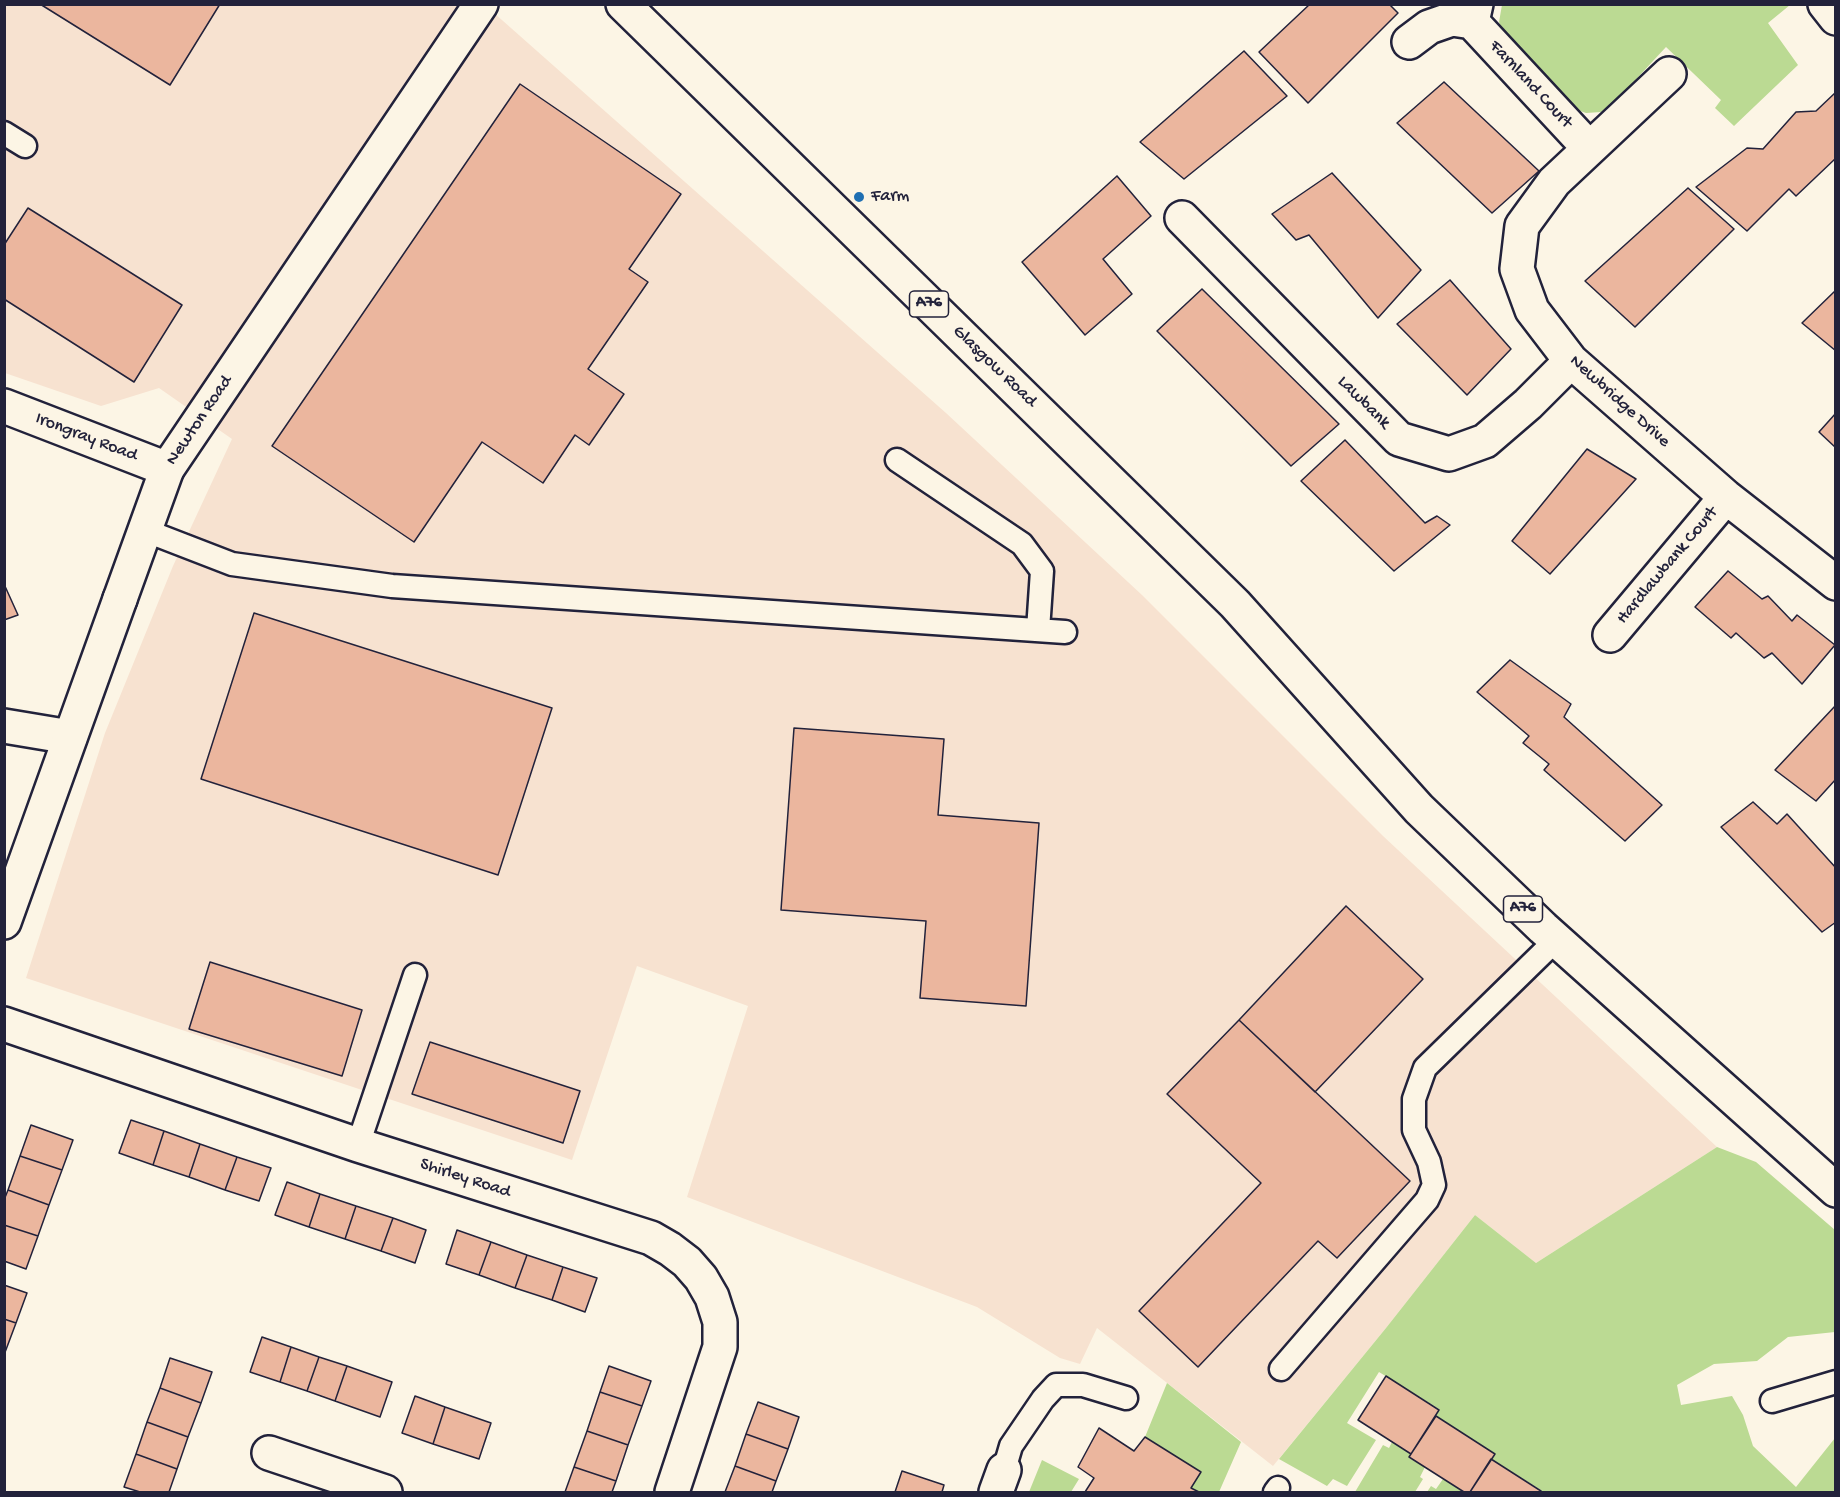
<!DOCTYPE html>
<html>
<head>
<meta charset="utf-8">
<style>
	body { margin:0 }
	#map { position:relative; width:1840px; height:1497px; overflow:hidden; background:#fcf5e5; font-family:"Gochi Hand",sans-serif }
	canvas { display:block }
	.frame { position:absolute; inset:0; border:6px solid #22223b; pointer-events:none }
</style>
</head>
<body>
<div id="map">
<canvas width="1840" height="1497"></canvas>
<div class="frame"></div>
</div>
<script>
const g = document.querySelector('canvas').getContext('2d');
g.lineJoin = 'round';
function fill(path, color) { g.fillStyle = color; g.fill(path, 'evenodd'); }
const toPath = rows => new Path2D(rows.map(r => 'M' + r).join(''));
function trace(path, color, width, dash) { g.strokeStyle = color; g.lineWidth = width; g.lineCap = dash ? 'butt' : 'round'; g.setLineDash(dash || []); g.stroke(path); }
function drawText(font, color, halo, rows, align = 'center') {
  g.font = font + ' "Gochi Hand",sans-serif'; g.lineWidth = 4.5; g.setLineDash([]); g.textBaseline = 'middle'; g.strokeStyle = halo; g.fillStyle = color; for (const [text, x, y, turn = 0] of rows) {
    g.save(); g.translate(x, y); g.rotate((+turn || 0) * Math.PI / 180); g.textAlign = isNaN(turn) ? turn : align; if (halo) g.strokeText(text, 0, 0); g.fillText(text, 0, 0); g.restore();
  }
}
fill(toPath([
	[5,5,485,5,946,413,1142,595,1383,836,1717,1147,1536,1263,1475,1215,1386,1328,1273,1466,1097,1328,1080,1364,1060,1358,977,1307,687,1197,748,1006,637,966,572,1160,26,978,105,733,173,566,232,439,159,388,101,406,5,373]
]), '#f7e2d0');
fill(toPath([
	[1502,5,1790,5,1768,23,1798,65,1734,126,1715,108,1721,100,1666,47,1614,103,1601,112,1586,113,1569,107,1505,40,1499,22],
	[1717,1147,1756,1162,1835,1230,1835,1332,1788,1337,1757,1361,1714,1364,1677,1385,1681,1405,1732,1396,1743,1415,1753,1446,1796,1487,1835,1438,1835,1492,1540,1492,1541,1490,1491,1459,1494,1453,1436,1416,1439,1409,1379,1372,1347,1423,1376,1440,1347,1486,1333,1479,1327,1486,1279,1459,1386,1328,1475,1215,1536,1263],
	[1167,1383,1241,1442,1219,1492,1199,1492,1191,1488,1200,1472,1145,1437],
	[1392,1442,1411,1454,1409,1458,1425,1467,1420,1477,1423,1479,1415,1492,1355,1492,1383,1445,1389,1448],
	[1042,1460,1079,1479,1071,1492,1029,1492],
	[1443,1479,1464,1492,1427,1492,1431,1486,1436,1489]
]), '#bbda93');
const building = toPath([
	[40,4,220,4,170,85,40,4],
	[1310,4,1389,4,1398,13,1308,103,1259,52,1310,4],
	[1244,51,1287,96,1184,179,1140,142,1244,51],
	[1444,82,1539,171,1492,213,1397,123,1444,82],
	[520,84,681,194,629,269,648,282,588,369,624,394,589,445,575,435,543,483,482,442,414,542,272,446,520,84],
	[1836,92,1836,158,1796,196,1789,189,1747,231,1696,187,1747,148,1763,149,1796,112,1816,111,1836,92],
	[1332,173,1421,270,1378,318,1309,235,1296,240,1272,214,1332,173],
	[1117,176,1151,216,1103,259,1132,294,1085,335,1022,262,1117,176],
	[1688,188,1734,229,1635,327,1585,281,1688,188],
	[28,208,182,305,134,382,4,299,4,245,28,208],
	[1450,280,1511,349,1467,395,1397,324,1450,280],
	[1202,289,1339,424,1291,466,1157,331,1202,289],
	[1836,290,1836,351,1802,323,1836,290],
	[1836,413,1836,448,1819,432,1836,413],
	[1345,440,1425,523,1437,516,1450,525,1394,571,1301,481,1345,440],
	[1587,449,1636,479,1550,574,1512,541,1587,449],
	[1728,571,1762,599,1768,596,1792,621,1797,615,1835,645,1802,684,1772,653,1764,658,1736,633,1731,638,1695,607,1728,571],
	[4,584,18,615,4,620,4,584],
	[254,613,552,708,498,875,201,779,254,613],
	[1510,660,1571,704,1564,717,1662,805,1625,841,1544,770,1549,764,1523,743,1529,736,1477,692,1510,660],
	[1836,705,1836,779,1816,801,1775,770,1836,705],
	[794,728,944,739,938,815,1039,823,1026,1006,920,998,926,921,781,910,794,728],
	[1753,802,1777,824,1787,814,1836,868,1836,922,1822,932,1721,827,1753,802],
	[1346,906,1423,979,1315,1092,1239,1020,1346,906],
	[210,962,362,1010,342,1076,189,1029,210,962],
	[1239,1020,1410,1181,1337,1258,1318,1241,1198,1367,1139,1311,1261,1183,1167,1094,1239,1020],
	[430,1042,580,1091,563,1143,412,1094,430,1042],
	[131,1120,164,1131,153,1165,119,1153,131,1120],
	[31,1125,73,1140,62,1170,20,1156,31,1125],
	[164,1131,200,1144,189,1177,153,1165,164,1131],
	[200,1144,237,1157,225,1190,189,1177,200,1144],
	[20,1156,62,1170,49,1205,8,1190,20,1156],
	[237,1157,271,1168,259,1201,225,1190,237,1157],
	[287,1182,320,1194,309,1227,275,1215,287,1182],
	[8,1190,49,1205,38,1236,4,1225,4,1200,8,1190],
	[320,1194,356,1206,345,1239,309,1227,320,1194],
	[356,1206,393,1218,381,1251,345,1239,356,1206],
	[393,1218,426,1230,415,1263,381,1251,393,1218],
	[4,1225,38,1236,26,1269,4,1261,4,1225],
	[457,1230,491,1242,479,1275,446,1264,457,1230],
	[491,1242,527,1255,515,1288,479,1275,491,1242],
	[527,1255,563,1267,552,1300,515,1288,527,1255],
	[563,1267,597,1278,585,1312,552,1300,563,1267],
	[4,1285,27,1293,16,1323,4,1319,4,1285],
	[4,1319,16,1323,4,1355,4,1319],
	[262,1337,291,1347,280,1382,250,1372,262,1337],
	[291,1347,319,1357,307,1391,280,1382,291,1347],
	[319,1357,347,1366,335,1401,307,1391,319,1357],
	[170,1358,212,1372,201,1403,160,1388,170,1358],
	[347,1366,392,1382,380,1417,335,1401,347,1366],
	[609,1366,651,1381,642,1406,600,1392,609,1366],
	[1386,1376,1439,1410,1411,1454,1358,1420,1386,1376],
	[160,1388,201,1403,188,1437,147,1422,160,1388],
	[600,1392,642,1406,628,1445,587,1431,600,1392],
	[415,1396,445,1407,433,1444,402,1433,415,1396],
	[758,1402,799,1417,788,1449,746,1434,758,1402],
	[445,1407,491,1423,479,1459,433,1444,445,1407],
	[1436,1416,1495,1454,1470,1492,1464,1492,1409,1457,1436,1416],
	[147,1422,188,1437,177,1469,136,1454,147,1422],
	[1099,1428,1134,1451,1145,1437,1201,1472,1191,1488,1199,1492,1085,1492,1094,1478,1078,1467,1099,1428],
	[587,1431,628,1445,616,1481,574,1467,587,1431],
	[746,1434,788,1449,776,1481,735,1466,746,1434],
	[136,1454,177,1469,169,1492,140,1492,124,1487,136,1454],
	[1491,1459,1541,1491,1540,1492,1470,1492,1491,1459],
	[735,1466,776,1481,772,1492,725,1492,735,1466],
	[574,1467,616,1481,612,1492,565,1492,574,1467],
	[902,1471,944,1485,942,1492,895,1492,902,1471]
]);
fill(building, '#ebb69e');
trace(building, '#22223b', 1.5);
const lane = toPath([
	[4,133,25,146],
	[897,460,1022,544,1042,571,1038,630],
	[144,530,232,564,392,586,1065,632],
	[358,1145,415,975],
	[1281,1369,1427,1200,1434,1185,1429,1162,1414,1130,1414,1099,1425,1068,1557,939],
	[1772,1401,1836,1382],
	[1004,1470,1011,1446,1043,1399,1056,1385,1083,1385,1126,1398],
	[1275,1492,1278,1488]
]);
const street = toPath([
	[1825,4,1836,18],
	[1472,22,1589,148],
	[1409,42,1429,27,1452,19,1472,22,1476,4],
	[1669,74,1554,182,1522,226,1517,269,1532,310,1571,361,1726,497,1836,583],
	[1182,218,1399,439,1449,454,1485,441,1528,404,1571,361],
	[120,599,167,469],
	[1610,635,1726,497],
	[4,726,70,737],
	[4,1024,358,1145,651,1238,670,1249,687,1262,701,1278,712,1297,720,1322,720,1347,672,1492],
	[269,1453,385,1492],
	[996,1492,1004,1470]
]);
const secondary = toPath([
	[4,406,167,469,481,4],
	[4,922,120,599]
]);
const highway = toPath([
	[623,4,1235,604,1419,809,1543,928,1836,1190]
]);
trace(lane, '#22223b', 27);
trace(street, '#22223b', 38);
trace(secondary, '#22223b', 38);
trace(highway, '#22223b', 38);
trace(lane, '#fcf5e5', 22);
trace(street, '#fcf5e5', 33);
trace(secondary, '#fcf5e5', 33);
trace(highway, '#fcf5e5', 33);
for (const [x, y, r, color] of [
	[859,197,6,"#1f6fb2"]
]) { const dot = new Path2D(); dot.arc(x, y, r, 0, 2 * Math.PI); g.fillStyle = color; g.fill(dot); trace(dot, '#fcf5e5', 2); }
for (const [x, y, w] of [
	[929,304,39],
	[1523,909,39]
]) { const box = new Path2D(); box.roundRect(x - w / 2, y - 13, w, 26, 4.5); g.fillStyle = '#fcf5e5'; g.fill(box); trace(box, '#22223b', 1.5); }
drawText('bold 16px', '#22223b', null, [
	["A76",929,304],
	["A76",1523,909]
]);
drawText('18px', '#22223b', '#fcf5e5', [
	["Farnland Court",1530,85,47],
	["Glasgow Road",994,367,44],
	["Newbridge Drive",1619,402,42],
	["Lawbank",1363,403,45],
	["Newton Road",200,421,-56],
	["Irongray Road",86,438,21],
	["Hardlawbank Court",1668,566,-50],
	["Shirley Road",465,1179,18]
]);
drawText('18px', '#22223b', '#fcf5e5', [
	["Farm",871,197]
], 'left');
</script>
</body>
</html>
